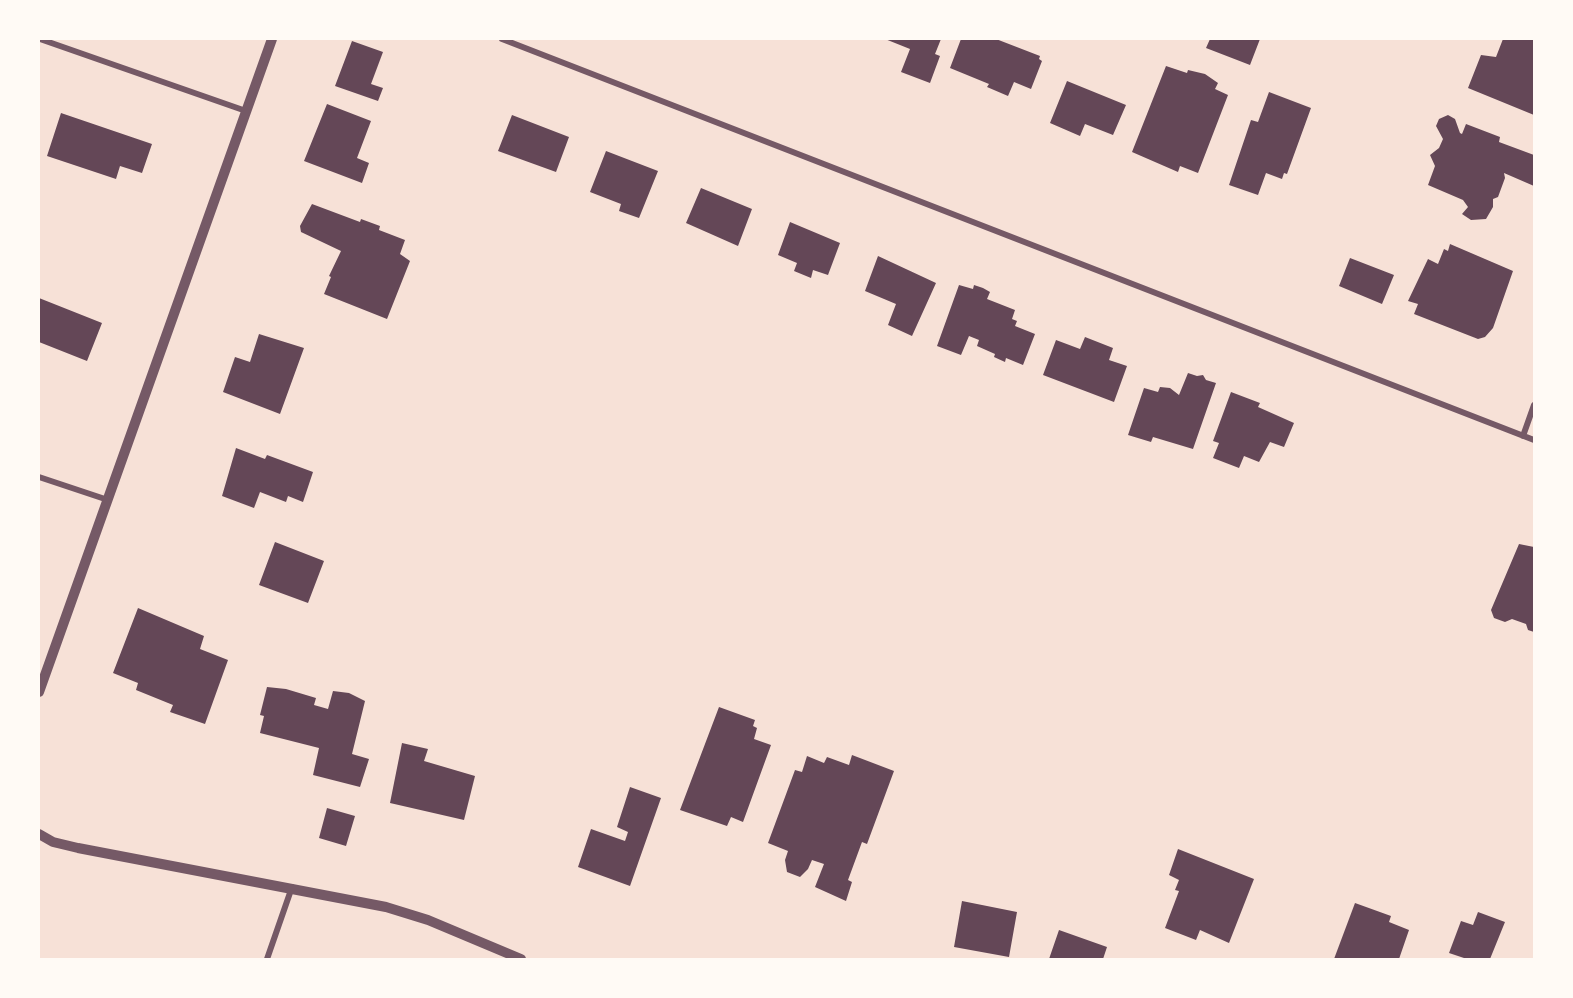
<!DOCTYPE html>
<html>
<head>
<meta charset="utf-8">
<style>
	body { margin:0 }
	#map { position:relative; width:1573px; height:998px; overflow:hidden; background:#f7e1d7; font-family:Roboto,sans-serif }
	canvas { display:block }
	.frame { position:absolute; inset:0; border:40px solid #fffaf5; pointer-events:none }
</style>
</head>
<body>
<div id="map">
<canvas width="1573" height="998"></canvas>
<div class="frame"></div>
</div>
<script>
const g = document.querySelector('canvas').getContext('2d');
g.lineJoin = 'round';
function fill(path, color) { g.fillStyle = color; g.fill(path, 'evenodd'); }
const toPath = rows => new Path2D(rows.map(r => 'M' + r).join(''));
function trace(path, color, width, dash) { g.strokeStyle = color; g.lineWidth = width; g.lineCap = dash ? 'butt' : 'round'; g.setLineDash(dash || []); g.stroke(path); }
fill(toPath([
	[885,39,941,39,935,54,940,56,930,83,901,72,910,49],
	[961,39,996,39,1040,56,1039,59,1042,61,1031,89,1014,82,1008,96,987,87,989,84,950,68],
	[1210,39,1260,39,1250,65,1206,48],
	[1503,39,1534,39,1534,115,1468,88,1481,55,1496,57],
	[352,41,383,52,371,84,383,88,378,101,335,86],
	[1166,66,1187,73,1188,70,1205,74,1218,83,1215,89,1228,95,1198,173,1180,166,1178,172,1132,152],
	[1067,81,1126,105,1113,135,1085,124,1080,136,1050,123],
	[1269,92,1311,108,1287,174,1284,173,1282,179,1266,173,1258,195,1229,185,1251,120,1258,122],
	[327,104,371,121,357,158,369,163,362,183,304,161],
	[61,113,152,144,142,173,120,166,116,179,47,156],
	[512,115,569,137,556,172,498,151],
	[1448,115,1455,119,1460,133,1462,134,1466,124,1500,137,1499,142,1534,155,1534,186,1504,173,1505,178,1498,197,1493,199,1493,207,1486,219,1471,220,1462,214,1468,207,1463,200,1428,185,1435,166,1430,155,1439,148,1443,139,1436,126,1439,119],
	[606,151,658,171,639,218,619,211,621,204,590,192],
	[701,188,752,209,738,246,686,223],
	[312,204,360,222,361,219,380,226,379,230,405,240,400,254,410,261,387,319,324,294,331,277,329,276,341,251,301,232,300,226],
	[790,222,840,243,828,275,813,270,811,278,794,271,797,263,778,255],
	[1450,244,1513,271,1493,328,1485,337,1478,339,1414,314,1418,304,1408,301,1428,259,1438,264,1444,249,1448,251],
	[878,256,936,283,912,336,888,325,896,304,865,291],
	[1350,258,1394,275,1382,304,1339,286],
	[959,285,973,289,974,285,983,288,990,292,987,299,1015,310,1012,319,1017,321,1015,326,1035,334,1023,365,1006,358,1005,362,994,357,995,354,977,346,979,340,969,336,961,355,937,346],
	[39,298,102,323,87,361,39,342],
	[259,334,304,348,280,414,223,392,235,357,250,362],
	[1085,337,1113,348,1109,360,1127,366,1114,402,1043,375,1056,340,1080,349],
	[1188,373,1197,376,1203,375,1206,380,1216,383,1193,449,1153,437,1151,442,1128,435,1144,388,1158,392,1160,387,1170,388,1179,395],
	[1231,392,1260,403,1258,407,1294,423,1284,447,1270,442,1259,462,1244,456,1239,468,1213,458,1219,443,1213,441],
	[236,448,265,459,267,455,313,472,303,502,288,496,286,502,260,492,254,508,222,496],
	[275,542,324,561,308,603,259,585],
	[1519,544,1534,547,1534,632,1528,630,1526,624,1512,619,1505,622,1494,618,1491,610],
	[138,608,204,636,200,649,228,660,205,724,170,712,173,705,136,690,138,683,113,673],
	[267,687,286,689,316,698,314,705,328,709,333,691,349,693,365,701,352,754,369,759,360,787,313,775,319,748,260,733,264,716,260,715],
	[719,707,755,720,753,726,757,728,754,739,771,745,743,822,731,817,727,826,680,810],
	[402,743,428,749,424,761,475,776,464,820,390,803],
	[852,755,894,771,867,844,862,842,848,880,852,882,846,901,815,887,824,864,812,860,808,869,800,877,787,872,785,860,788,851,768,843,795,770,802,772,807,756,824,763,827,757,849,765],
	[630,787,661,798,630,886,578,867,591,829,625,841,628,832,617,827],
	[327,808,355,816,346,846,319,838],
	[1178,849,1254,879,1229,943,1200,930,1196,940,1165,928,1179,891,1175,890,1179,880,1169,875],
	[962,901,1017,912,1009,957,954,947],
	[1355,903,1391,916,1389,922,1409,930,1399,959,1334,959],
	[1478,912,1505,922,1490,959,1467,959,1449,953,1461,921,1473,925],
	[1059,930,1107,947,1103,959,1049,959]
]), '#644757');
trace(toPath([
	[40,39,246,111],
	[502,39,1534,440],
	[1523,436,1534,405],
	[39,477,108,500],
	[267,959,292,887]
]), '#755966', 6);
trace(toPath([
	[39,692,272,39],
	[39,834,53,842,78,848,386,907,428,920,521,959]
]), '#755966', 10);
</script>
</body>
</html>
